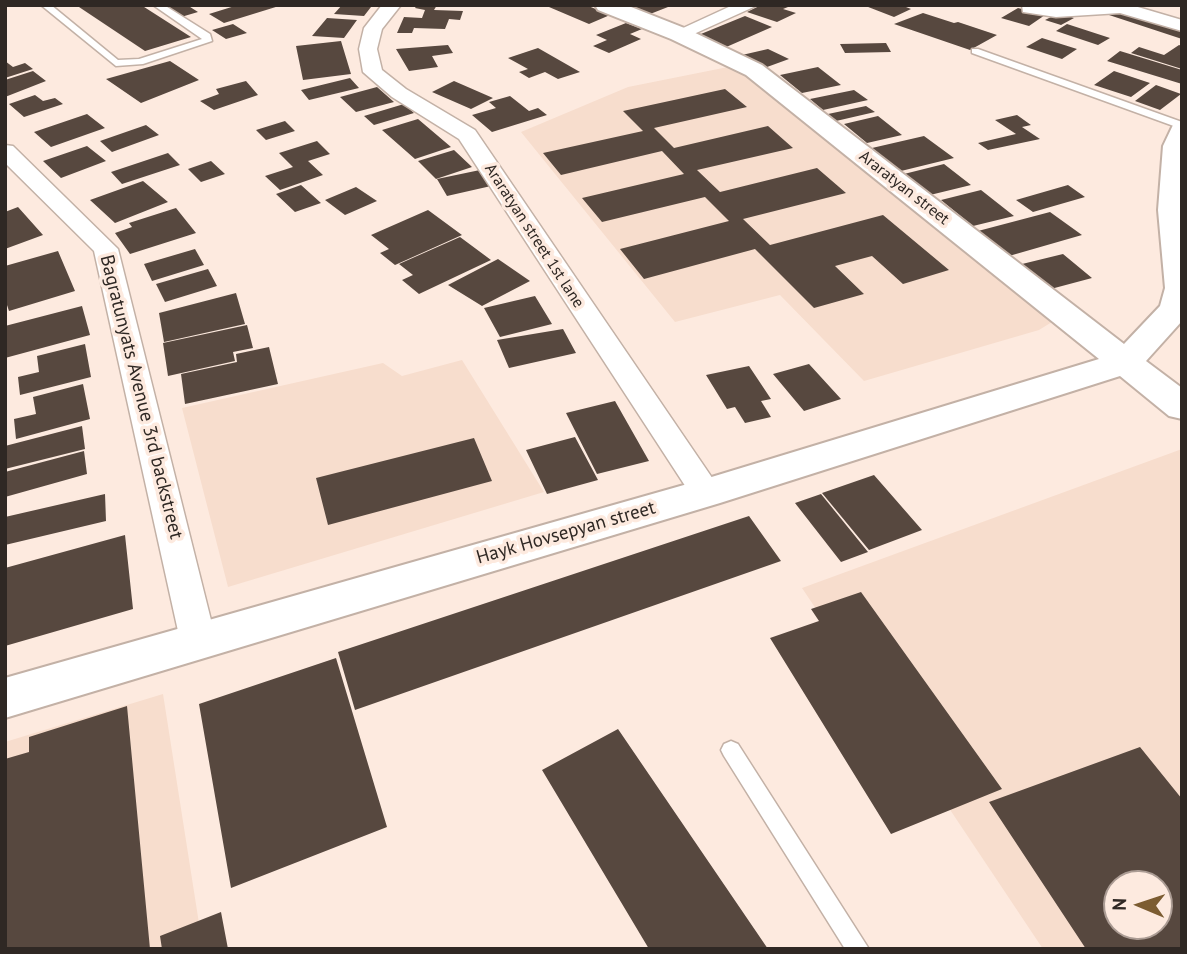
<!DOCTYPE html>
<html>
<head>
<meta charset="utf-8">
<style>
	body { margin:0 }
	#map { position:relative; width:1187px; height:954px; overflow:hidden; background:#fdeadf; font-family:"PT Sans",sans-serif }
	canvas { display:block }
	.frame { position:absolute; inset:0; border:7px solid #2f2824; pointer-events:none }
	.north { position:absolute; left:1103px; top:870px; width:70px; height:70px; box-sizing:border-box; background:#fdeadf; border:2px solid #ab9c94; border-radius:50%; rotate:272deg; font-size:19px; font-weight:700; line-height:28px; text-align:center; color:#2f2824 }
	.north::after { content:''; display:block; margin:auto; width:24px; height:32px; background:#7c5c31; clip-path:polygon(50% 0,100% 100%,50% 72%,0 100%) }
</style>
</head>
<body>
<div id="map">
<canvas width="1187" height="954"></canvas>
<div class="frame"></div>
<div class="north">N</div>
</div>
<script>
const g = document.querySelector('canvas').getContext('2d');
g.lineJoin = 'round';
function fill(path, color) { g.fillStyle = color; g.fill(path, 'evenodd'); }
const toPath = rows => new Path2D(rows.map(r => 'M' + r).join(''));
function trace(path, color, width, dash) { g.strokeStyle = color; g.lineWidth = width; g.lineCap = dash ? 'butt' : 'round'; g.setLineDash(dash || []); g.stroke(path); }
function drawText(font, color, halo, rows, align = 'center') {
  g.font = font + ' "PT Sans",sans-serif'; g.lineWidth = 7; g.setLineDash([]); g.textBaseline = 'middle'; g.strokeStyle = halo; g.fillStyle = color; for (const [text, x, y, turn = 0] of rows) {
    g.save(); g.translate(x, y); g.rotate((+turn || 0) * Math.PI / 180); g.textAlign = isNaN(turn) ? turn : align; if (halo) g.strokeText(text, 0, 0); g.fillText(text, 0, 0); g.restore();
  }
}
fill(toPath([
	[733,66,1052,322,1039,330,864,381,780,295,675,322,521,132,628,87],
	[462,360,544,492,228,587,182,408,383,363,402,376],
	[1182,449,1182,949,1043,949,802,588],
	[1117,884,1159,884,1159,926,1117,926],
	[163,694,203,949,5,949,5,742]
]), '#f7ddcd');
fill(toPath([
	[76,5,141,5,191,37,145,51],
	[162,5,187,5,198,12,181,17],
	[238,5,279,5,279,6,224,23,209,14],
	[342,5,353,5,371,7,364,16,334,14],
	[417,5,437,5,434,10,463,11,460,20,449,19,445,29,414,28,412,33,397,33,404,17,422,18,425,10,415,8],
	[554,5,586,5,610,15,589,24,549,7],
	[618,5,664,5,668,7,645,16],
	[761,5,784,5,788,7,783,9,796,13,777,22,747,12],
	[863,5,901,5,911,9,894,17],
	[1018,8,1045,15,1029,26,1001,18],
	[1119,10,1182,30,1182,39,1109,15],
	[923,13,954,23,958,22,997,35,970,50,894,24],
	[1059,13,1074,18,1061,25,1045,20],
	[745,16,772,27,724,48,696,36],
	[327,18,357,20,344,38,312,36],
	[626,23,642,29,630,34,641,39,609,53,593,46,607,40,596,35],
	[233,24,247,33,226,39,212,30],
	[1067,24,1110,38,1098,45,1056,31],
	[1042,38,1077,49,1062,59,1026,47],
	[341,41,351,74,303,80,296,46],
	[886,43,891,52,845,53,840,44],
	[448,45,453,53,432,56,438,67,409,71,396,49],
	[1179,45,1182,46,1182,69,1131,53,1139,47,1164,55],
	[538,48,580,72,558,79,545,72,529,78,519,72,528,69,508,58],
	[768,49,789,59,767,67,742,55],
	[1120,51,1182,70,1182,84,1107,61],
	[5,61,13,67,25,63,33,69,5,78],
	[170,61,199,80,141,103,106,79],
	[818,67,841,85,802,93,780,75],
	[33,71,46,81,5,97,5,80],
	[1114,71,1150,83,1131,97,1094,85],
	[350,78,359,88,309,100,301,90],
	[246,81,258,95,214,110,200,101,219,94,216,89],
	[454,81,493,98,471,109,432,92],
	[1156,85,1181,94,1160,110,1135,101],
	[377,87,394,102,356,112,340,97],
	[725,89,747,107,654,128,674,148,768,126,793,148,697,170,720,192,817,168,846,193,743,219,770,245,883,215,949,270,903,284,872,256,835,266,864,294,814,308,755,249,644,279,620,249,729,221,705,197,602,222,582,198,684,174,662,151,561,175,543,153,643,131,623,111],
	[854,90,868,100,823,110,810,99],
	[35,95,43,101,55,98,63,104,24,117,9,104],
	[510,96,529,111,538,108,547,115,492,132,472,115,496,108,489,102],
	[404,104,414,113,374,125,364,116],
	[866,106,875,112,836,121,828,114],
	[87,114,105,128,51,147,34,132],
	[1017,115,1031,125,1022,127,1040,139,988,150,978,143,1016,134,995,120],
	[878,116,902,135,867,143,844,124],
	[418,119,451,147,415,159,382,130],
	[285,121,295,131,266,140,256,130],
	[146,125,159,135,112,152,100,141],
	[924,136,954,158,901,171,872,148],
	[317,141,330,154,308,161,323,175,280,190,265,176,293,167,279,153],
	[87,146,106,161,61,178,43,161],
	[454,150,472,167,436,179,418,161],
	[168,153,180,165,122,184,111,172],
	[211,161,225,174,201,182,188,169],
	[944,164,971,185,930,195,904,174],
	[480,170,491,186,447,196,437,179],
	[143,181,168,202,115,223,90,200],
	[301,185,321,203,295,212,276,194],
	[1068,185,1085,197,1033,212,1016,200],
	[356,187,377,201,345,215,325,200],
	[981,190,1014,216,973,226,941,200],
	[18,207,43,235,5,249,5,212],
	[176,208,196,233,130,254,115,233,132,227,129,223],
	[428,210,462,235,395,265,380,253,389,249,371,235],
	[1050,212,1082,235,1009,256,978,231],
	[460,237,491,260,419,294,402,280,413,275,399,264],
	[195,249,204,265,152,281,144,264],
	[58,251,75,291,9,311,5,299,5,266],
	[1063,254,1092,278,1047,290,1018,265],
	[498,259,530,281,482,306,448,285],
	[208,269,217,286,165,302,156,284],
	[236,293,245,324,164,342,159,313],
	[535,296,552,324,500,337,484,308],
	[82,306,90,335,5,358,5,326],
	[247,325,253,348,233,352,235,361,168,376,163,343],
	[563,329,576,353,509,368,497,340],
	[85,344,91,377,20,395,18,377,39,372,37,356],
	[269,347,278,384,185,404,181,374,237,362,236,354],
	[809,364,841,399,804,411,773,374],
	[749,366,771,399,761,401,771,417,745,423,735,407,727,409,706,375],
	[83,384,90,419,16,439,14,419,36,414,33,397],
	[615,401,649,461,597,474,566,413],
	[82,426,85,449,5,469,5,446],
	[575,437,598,480,547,494,526,450],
	[474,438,492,481,328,525,316,478],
	[84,451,87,474,5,497,5,472],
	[874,475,922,530,869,550,822,493],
	[105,494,106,521,5,545,5,517],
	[821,494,868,552,841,562,795,503],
	[749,516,781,561,355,710,338,652],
	[125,535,133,609,5,646,5,568],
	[861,592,1002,789,891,834,770,638,819,621,811,609],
	[336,658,387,827,231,888,199,704],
	[127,706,150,949,5,949,5,759,29,752,29,737],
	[618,729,768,949,649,949,542,770],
	[1140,747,1182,799,1182,949,1086,949,989,802],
	[1117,884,1159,884,1159,926,1117,926],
	[221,912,228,949,162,949,160,936]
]), '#57483f');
const lane = toPath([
	[41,5,51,5,118,60,139,59,202,39,153,5,164,5,210,34,212,41,143,64,116,66,41,5],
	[972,49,978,49,1182,122,1182,129,972,53,972,49],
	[731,741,738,744,869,949,845,949,724,756,721,750,724,744,731,741]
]);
const street = toPath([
	[382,5,401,5,382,29,377,49,382,70,406,89,475,130,717,485,722,493,717,501,706,505,695,501,459,139,392,97,363,72,359,49,364,28,382,5],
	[733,5,758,5,685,38,673,38,670,34,733,5],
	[1022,5,1131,5,1182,20,1182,31,1120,13,1056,17,1023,12,1022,5],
	[5,145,13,146,118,249,216,640,211,651,198,655,185,651,180,640,94,251,5,163,5,145]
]);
const secondary = toPath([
	[595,5,626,5,687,29,762,65,1124,344,1160,306,1165,288,1158,210,1163,146,1173,125,1182,122,1182,321,1146,361,1182,388,1182,419,1169,416,1120,376,720,503,5,718,5,678,705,479,1099,359,746,75,671,39,598,10,595,5]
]);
trace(lane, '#c3b1a6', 3);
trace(street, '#c3b1a6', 3);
trace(secondary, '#c3b1a6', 4);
fill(lane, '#fff');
fill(street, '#fff');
fill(secondary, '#fff');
drawText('16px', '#2f2824', '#fdeadf', [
	["Araratyan street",904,188,38],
	["Araratyan street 1st lane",534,236,57]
]);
drawText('19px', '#2f2824', '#fdeadf', [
	["Bagratunyats Avenue 3rd backstreet",141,397,76],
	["Hayk Hovsepyan street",566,533,-16]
]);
</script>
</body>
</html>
